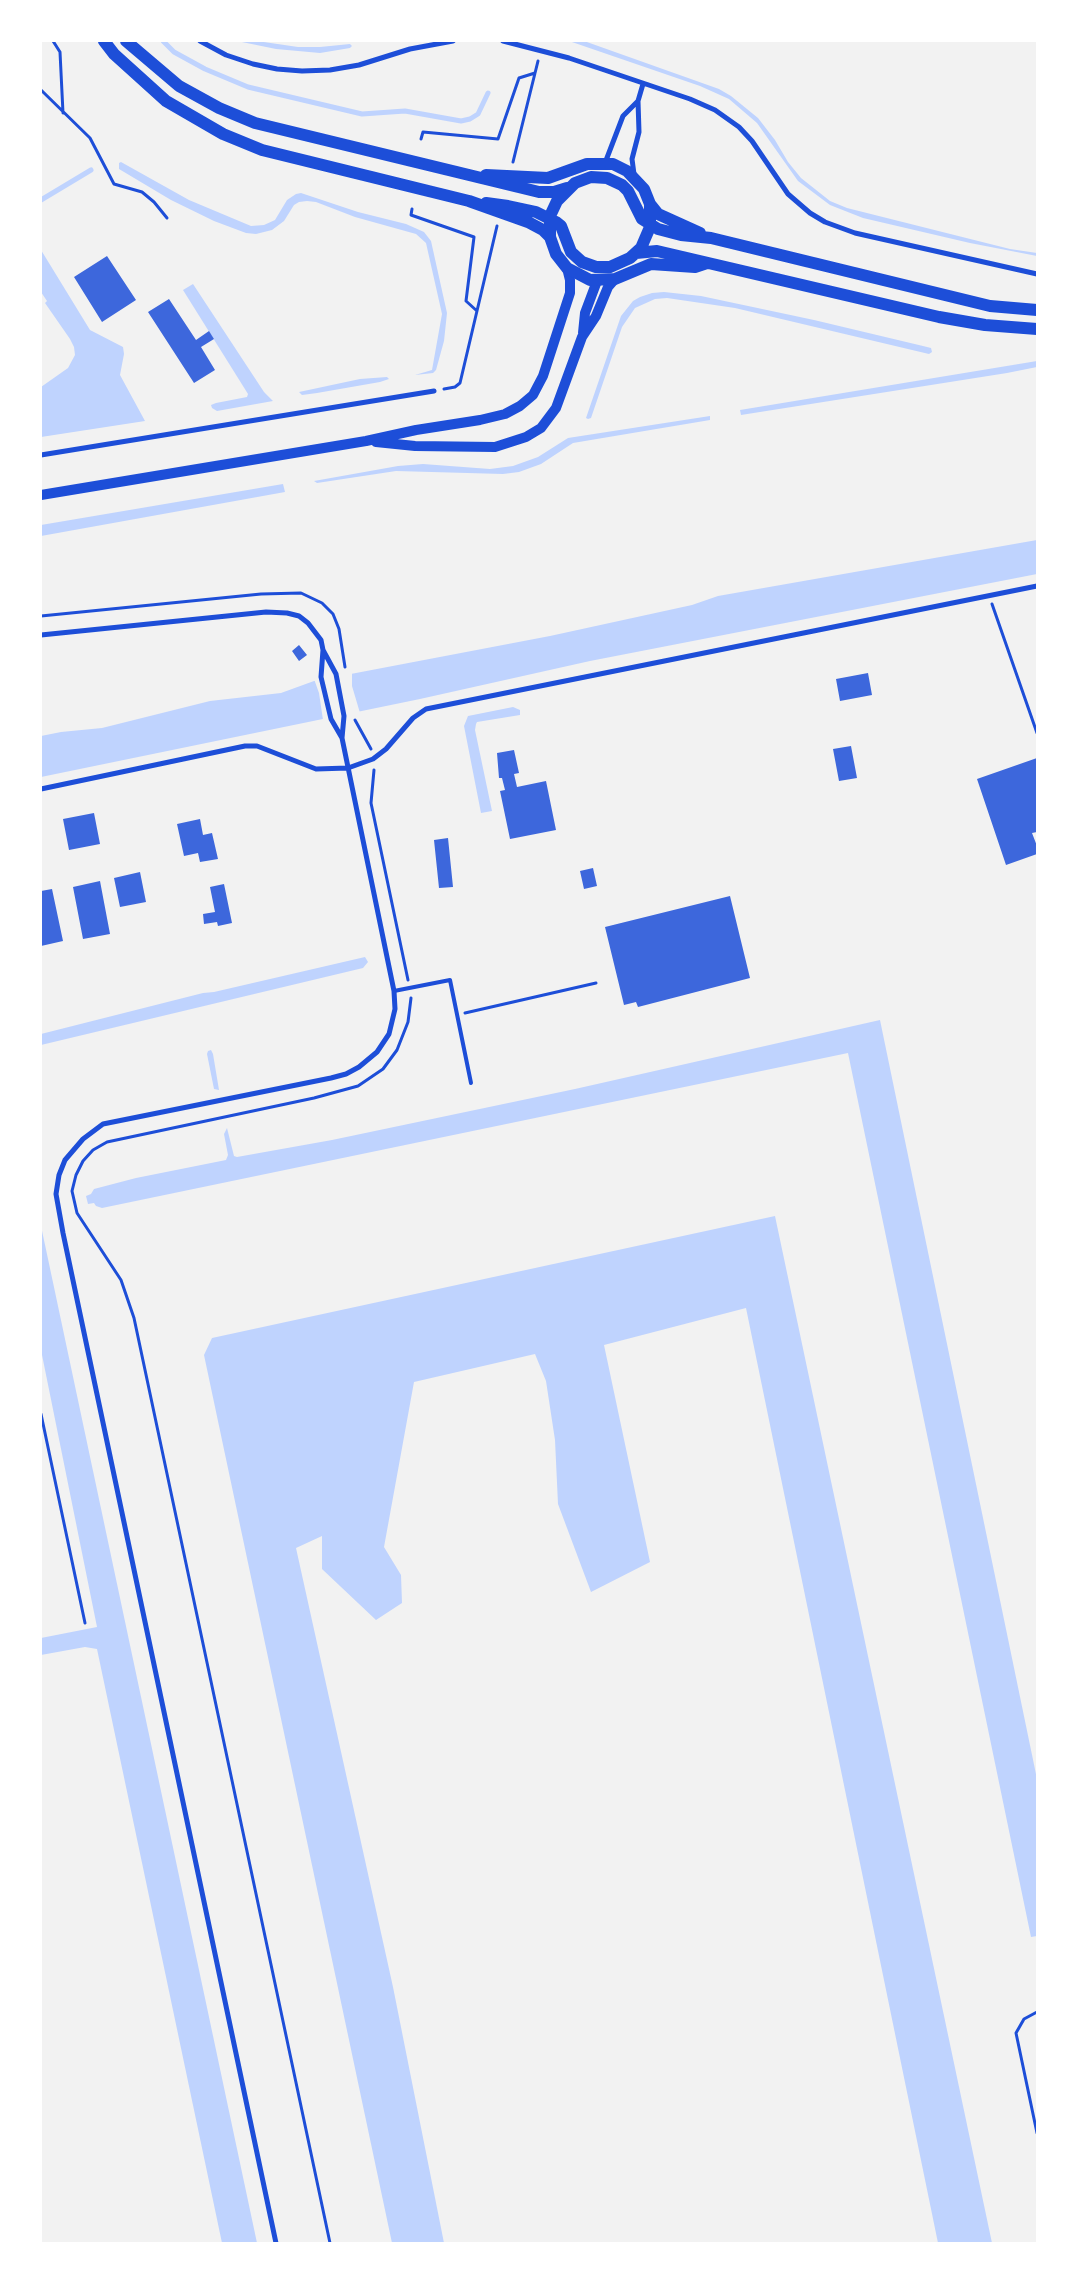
<!DOCTYPE html>
<html>
<head>
<meta charset="utf-8">
<style>
	body { margin:0 }
	#map { position:relative; width:1078px; height:2284px; overflow:hidden; background:#f2f2f2; font-family:"Exo 2",sans-serif }
	canvas { display:block }
	.frame { position:absolute; inset:0; border:42px solid #fff; pointer-events:none }
</style>
</head>
<body>
<div id="map">
<canvas width="1078" height="2284"></canvas>
<div class="frame"></div>
</div>
<script>
const g = document.querySelector('canvas').getContext('2d');
g.lineJoin = 'round';
function fill(path, color) { g.fillStyle = color; g.fill(path, 'evenodd'); }
const toPath = rows => new Path2D(rows.map(r => 'M' + r).join(''));
function trace(path, color, width, dash) { g.strokeStyle = color; g.lineWidth = width; g.lineCap = dash ? 'butt' : 'round'; g.setLineDash(dash || []); g.stroke(path); }
fill(toPath([
	[237,41,257,41,298,47,320,47,350,44,352,46,350,48,320,53,276,49],
	[569,41,584,41,719,89,731,96,758,118,775,140,788,162,801,178,830,201,847,208,1010,249,1037,253,1037,256,970,243,863,218,830,205,798,181,757,123,729,99,700,86],
	[121,162,189,200,251,226,264,225,275,220,287,200,296,194,301,193,358,212,406,224,424,232,431,241,447,313,444,341,436,370,433,373,415,375,432,370,442,314,426,243,416,234,355,217,316,202,307,201,299,202,294,205,284,221,272,230,256,234,246,233,214,221,171,200,119,169,119,163],
	[41,250,90,330,123,347,124,354,120,375,145,421,41,437,41,387,68,368,75,355,74,347,70,339,45,303,47,301,41,292],
	[193,284,264,392,273,401,217,411,212,408,211,405,216,403,247,397,248,394,183,290],
	[664,292,701,296,814,320,923,346,931,348,932,352,929,354,735,308,667,298,655,299,635,308,622,327,591,418,588,419,586,418,621,316,633,301,640,297,652,293],
	[1037,361,1037,367,1007,373,741,415,740,410],
	[387,377,389,379,380,382,317,393,302,395,299,392,360,379],
	[710,416,710,420,573,443,541,464,519,472,503,474,396,471,317,483,314,481,398,466,423,464,490,469,513,466,538,457,568,438],
	[283,484,285,492,41,536,41,525],
	[1037,540,1037,574,590,661,420,699,41,777,41,736,61,732,102,728,210,701,281,693,314,681,550,636,692,605,718,596],
	[513,707,520,710,520,715,477,722,476,724,475,730,492,811,481,813,464,726,468,716],
	[365,957,368,962,363,968,41,1045,41,1034,203,993,214,992],
	[880,1020,1037,1779,1037,1936,1031,1937,848,1053,102,1208,96,1206,94,1203,88,1204,86,1196,91,1194,94,1189,136,1178,226,1160,228,1155,224,1134,227,1128,234,1156,237,1157,332,1140,575,1089],
	[211,1050,213,1054,219,1090,214,1089,207,1054,208,1051],
	[775,1216,992,2243,938,2243,746,1308,604,1345,650,1562,591,1592,558,1504,555,1440,546,1381,535,1354,414,1382,384,1547,401,1575,402,1603,376,1620,322,1569,322,1536,296,1548,393,1987,444,2243,392,2243,204,1355,212,1338],
	[41,1226,257,2243,222,2243,97,1649,85,1647,41,1655,41,1638,97,1627,41,1350]
]), '#bfd3fe');
fill(toPath([
	[352,672,352,686,360,713,323,720,319,693,314,679]
]), '#f2f2f2');
trace(toPath([
	[163,41,174,52,205,69,248,87,362,114,405,111,461,121,470,119,478,114,488,93],
	[41,200,91,170]
]), '#bfd3fe', 5);
fill(toPath([
	[107,256,136,300,102,322,74,277],
	[169,299,196,340,209,331,214,339,201,347,215,370,194,383,148,312],
	[299,645,307,655,299,661,292,651],
	[868,673,872,695,840,701,836,679],
	[851,746,857,778,839,781,833,749],
	[514,750,519,773,514,774,517,787,546,781,556,830,510,839,500,791,505,790,502,778,499,778,497,753],
	[1037,758,1037,832,1032,833,1037,846,1037,854,1006,865,977,779],
	[94,813,100,844,69,850,63,819],
	[200,819,203,835,212,833,218,859,200,862,198,853,184,856,177,824],
	[448,838,453,887,439,888,434,840],
	[593,868,597,886,584,889,580,871],
	[140,872,146,902,120,907,114,878],
	[100,881,110,934,83,939,73,887],
	[224,884,232,923,218,926,217,922,204,924,203,914,215,912,210,887],
	[52,889,63,941,41,946,41,891],
	[730,896,750,978,638,1007,636,1002,624,1005,605,927]
]), '#3d67dc');
trace(toPath([
	[53,41,60,52,63,113],
	[41,90,90,138,114,184,142,192,154,202,167,218],
	[421,139,423,132,498,139,519,78,535,73],
	[513,162,538,61],
	[412,209,411,215,474,237,466,301,477,311],
	[444,389,455,387,460,383,497,226],
	[992,604,1037,733],
	[41,616,261,594,301,593,322,603,333,614,339,629,345,667],
	[355,720,371,749],
	[374,770,371,803,408,980],
	[465,1013,596,983],
	[41,1414,85,1623],
	[1037,2012,1024,2019,1016,2033,1037,2133],
	[330,2243,134,1318,121,1280,77,1213,72,1191,76,1175,83,1161,93,1150,107,1142,314,1098,358,1086,383,1069,397,1050,408,1022,411,998]
]), '#1d4ed8', 3);
trace(toPath([
	[394,991,450,980,471,1083]
]), '#1d4ed8', 4);
trace(toPath([
	[200,41,226,55,253,64,277,69,302,71,330,70,359,65,410,49,453,41],
	[503,41,569,58,690,99,715,110,739,127,752,141,788,194,810,213,825,222,855,233,1037,274],
	[605,163,623,116,638,101],
	[634,174,632,159,639,132,638,101,643,84],
	[41,455,434,391],
	[41,635,266,612,287,613,299,616,308,623,321,640,323,650,336,674,344,716,342,738,394,991,395,1009,389,1034,377,1052,359,1067,346,1074,331,1078,103,1124,83,1139,65,1160,59,1175,56,1194,63,1233,276,2243],
	[323,650,321,677,331,719,342,738],
	[41,789,245,746,257,746,316,769,348,768,373,759,386,749,413,718,426,709,1037,586]
]), '#1d4ed8', 5);
trace(toPath([
	[583,333,585,313,597,281],
	[376,442,415,446,495,447,526,437,541,428,556,408,582,337,596,316,608,287,615,279],
	[41,495,366,441,416,430,480,420,505,414,520,406,533,395,543,376,570,293,570,280,567,268]
]), '#1d4ed8', 10);
trace(toPath([
	[104,41,114,54,166,101,223,134,262,150,469,201,528,222,543,230,550,237],
	[126,41,179,86,219,108,255,123,539,192,554,192,567,188],
	[486,175,548,178,587,164,613,164,627,171,644,189,650,204,650,227,641,248,630,258,610,267,596,267,582,262,571,252,561,226,556,222,536,212,508,206,486,203],
	[650,204,658,214,700,233],
	[636,253,657,251,939,317,985,325,1037,329],
	[707,263,695,267,651,264,615,279,590,280,567,268,556,254,550,237,550,216,557,201,575,183,591,177,607,178,622,185,628,191,642,219,658,229,681,235,711,238,990,306,1037,310]
]), '#1d4ed8', 12);
</script>
</body>
</html>
